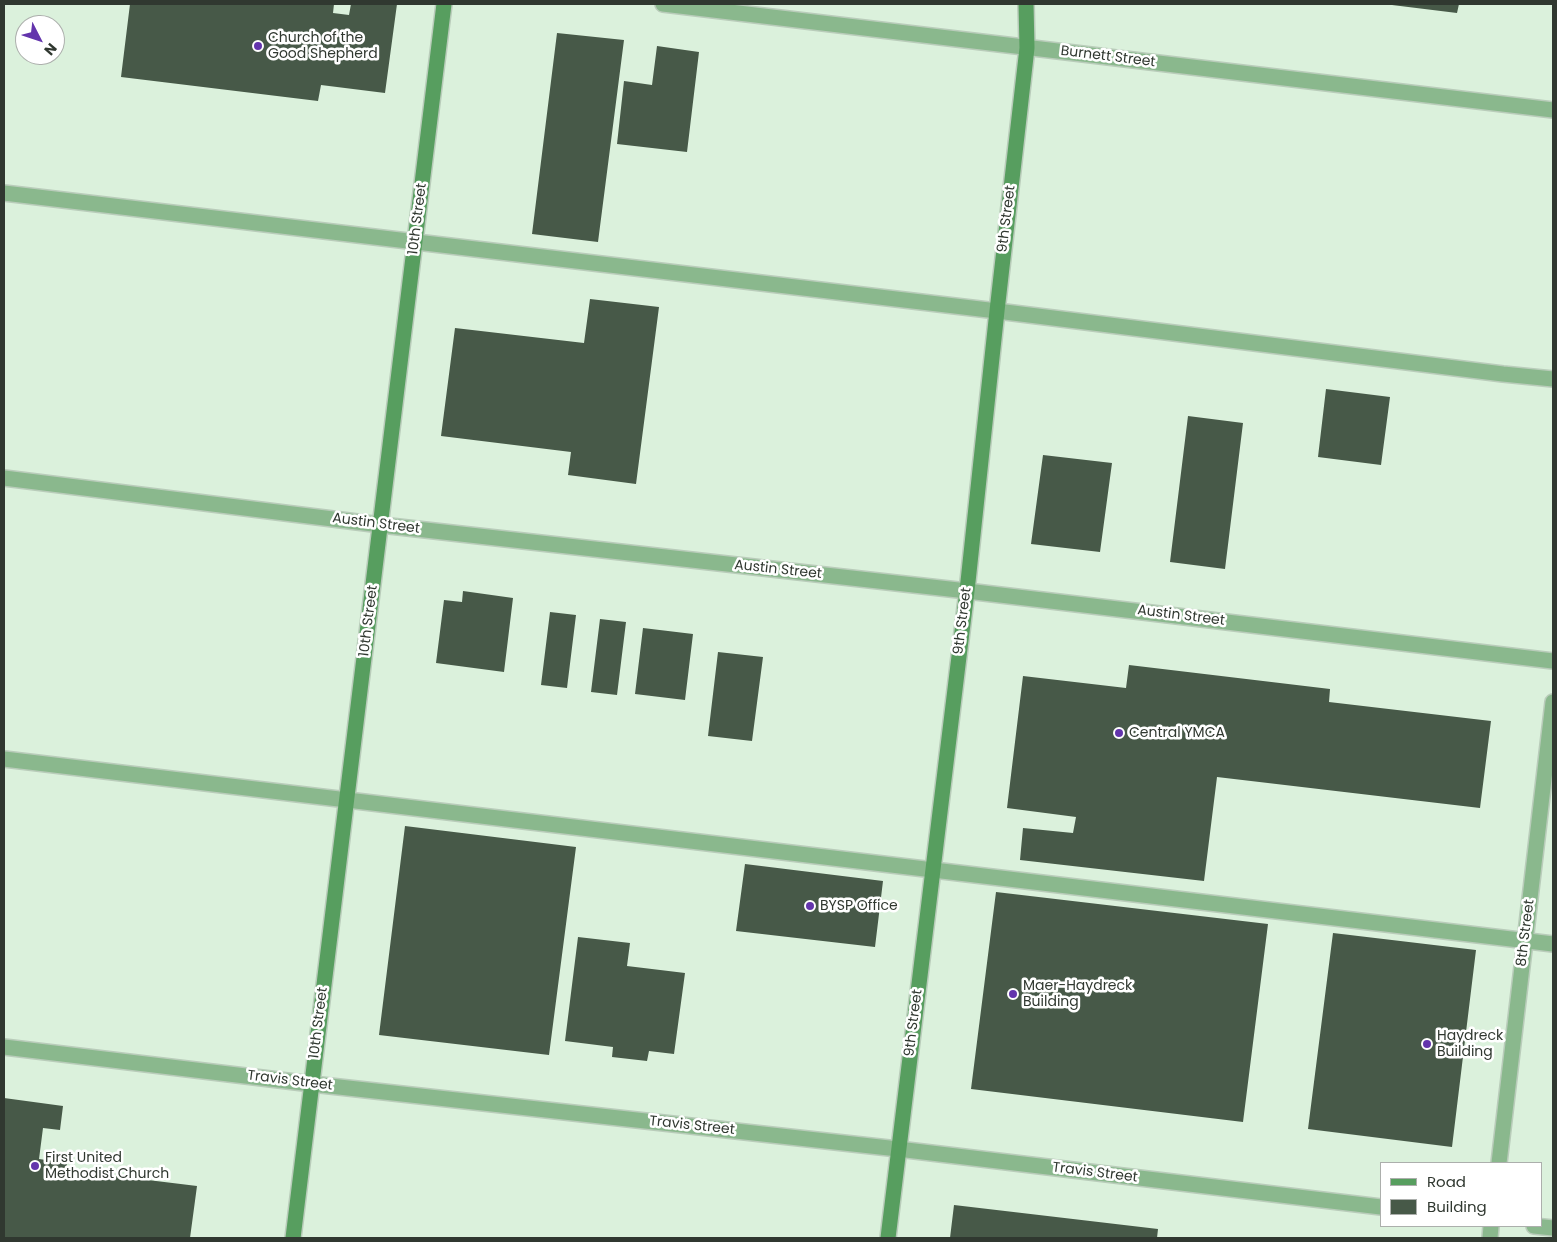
<!DOCTYPE html>
<html>
<head>
<meta charset="utf-8">
<style>
	body { margin:0 }
	#map { position:relative; width:1557px; height:1242px; overflow:hidden; background:#dbf1dc; font-family:Poppins,sans-serif }
	canvas { display:block }
	.frame { position:absolute; inset:0; border:5px solid #303830; pointer-events:none }
	.legend { position:absolute; left:1380px; top:1162px; width:162px; height:65px; box-sizing:border-box; background:#fff; border:1px solid #acafac; margin:0; padding:6px 9px; list-style:none; font-size:15px; color:#303830 }
	.legend li { display:flex; align-items:center; gap:10px; height:25px }
	.legend b { width:25px; border:1px solid #acafac }
	.north { position:absolute; left:15px; top:15px; width:50px; height:50px; box-sizing:border-box; background:#fff; border:1px solid #acafac; border-radius:50%; rotate:131deg; font-size:14px; font-weight:700; line-height:20px; text-align:center; color:#303830 }
	.north::after { content:''; display:block; margin:auto; width:18px; height:22px; background:#6334ac; clip-path:polygon(50% 0,100% 100%,50% 72%,0 100%) }
</style>
</head>
<body>
<div id="map">
<canvas width="1557" height="1242"></canvas>
<div class="frame"></div>
<ul class="legend">
<li><b style="height:6px;background:#579e5f"></b>Road</li>
<li><b style="height:14px;background:#475948"></b>Building</li>
</ul>
<div class="north">N</div>
</div>
<script>
const g = document.querySelector('canvas').getContext('2d');
g.lineJoin = 'round';
function fill(path, color) { g.fillStyle = color; g.fill(path, 'evenodd'); }
const toPath = rows => new Path2D(rows.map(r => 'M' + r).join(''));
function trace(path, color, width, dash) { g.strokeStyle = color; g.lineWidth = width; g.lineCap = dash ? 'butt' : 'round'; g.setLineDash(dash || []); g.stroke(path); }
function drawText(font, color, halo, rows, align = 'center') {
  g.font = font + ' Poppins,sans-serif'; g.lineWidth = 5; g.setLineDash([]); g.textBaseline = 'middle'; g.strokeStyle = halo; g.fillStyle = color; for (const [text, x, y, turn = 0] of rows) {
    g.save(); g.translate(x, y); g.rotate((+turn || 0) * Math.PI / 180); g.textAlign = isNaN(turn) ? turn : align; if (halo) g.strokeText(text, 0, 0); g.fillText(text, 0, 0); g.restore();
  }
}
fill(toPath([
	[130,4,334,4,333,13,349,15,351,4,397,4,385,93,321,85,318,101,121,77],
	[1392,4,1459,4,1457,13,1392,5],
	[557,33,624,40,598,242,532,234],
	[657,46,699,52,687,152,617,144,624,81,652,85],
	[590,299,659,307,636,484,568,475,571,452,441,436,455,328,584,343],
	[1326,389,1390,397,1381,465,1318,457],
	[1188,416,1243,423,1225,569,1170,562],
	[1043,455,1112,463,1100,552,1031,544],
	[463,591,513,598,504,672,436,663,444,600,462,602],
	[550,612,576,615,567,688,541,685],
	[600,619,626,622,617,695,591,692],
	[643,628,693,634,685,700,635,694],
	[718,652,763,657,752,741,708,736],
	[1129,665,1330,689,1329,702,1491,721,1480,808,1217,777,1204,881,1020,860,1023,828,1073,833,1076,817,1007,808,1023,676,1126,688],
	[405,826,576,847,549,1055,379,1035],
	[745,864,883,881,875,947,736,931],
	[996,892,1268,924,1243,1122,971,1089],
	[1333,933,1476,950,1452,1147,1308,1129],
	[578,937,630,943,627,966,685,973,674,1054,649,1051,647,1061,612,1057,613,1047,565,1041],
	[4,1098,63,1106,60,1130,43,1128,39,1159,67,1163,66,1170,197,1186,190,1238,4,1238],
	[954,1205,1158,1229,1157,1238,950,1238]
]), '#475948');
const lane = toPath([
	[4,193,997,311,1503,374,1553,379],
	[4,759,1553,944]
]);
const street = toPath([
	[663,4,1553,110],
	[4,478,381,525,967,591,1553,661],
	[4,1047,312,1084,898,1149,1381,1207],
	[1499,1163,1553,702],
	[1534,1226,1553,1228],
	[1490,1238,1491,1226]
]);
const secondary = toPath([
	[293,1238,444,4],
	[888,1238,967,591,997,311,1027,48,1026,4]
]);
trace(lane, '#b9ccba', 18);
trace(street, '#b9ccba', 18);
trace(secondary, '#b9ccba', 18);
trace(lane, '#8ab88d', 15);
trace(street, '#8ab88d', 15);
trace(secondary, '#579e5f', 15);
for (const [x, y, r, color] of [
	[258,46,5,"#6334ac"],
	[1119,733,5,"#6334ac"],
	[810,906,5,"#6334ac"],
	[1013,994,5,"#6334ac"],
	[1427,1044,5,"#6334ac"],
	[35,1166,5,"#6334ac"]
]) { const dot = new Path2D(); dot.arc(x, y, r, 0, 2 * Math.PI); g.fillStyle = color; g.fill(dot); trace(dot, '#fff', 2); }
drawText('14px', '#303830', '#fff', [
	["Church of the",268,38],
	["Good Shepherd",268,54],
	["Central YMCA",1129,733],
	["BYSP Office",820,906],
	["Maer-Haydreck",1023,986],
	["Building",1023,1002],
	["Haydreck",1437,1036],
	["Building",1437,1052],
	["First United",45,1158],
	["Methodist Church",45,1174]
], 'left');
drawText('14px', '#303830', '#fff', [
	["Burnett Street",1108,57,7],
	["10th Street",418,219,-83],
	["9th Street",1007,219,-83],
	["Austin Street",376,524,7],
	["Austin Street",778,570,6],
	["Austin Street",1181,616,7],
	["10th Street",369,621,-83],
	["9th Street",963,621,-83],
	["8th Street",1526,933,-83],
	["10th Street",319,1023,-83],
	["9th Street",914,1023,-83],
	["Travis Street",290,1081,7],
	["Travis Street",692,1126,6],
	["Travis Street",1095,1173,7]
]);
</script>
</body>
</html>
